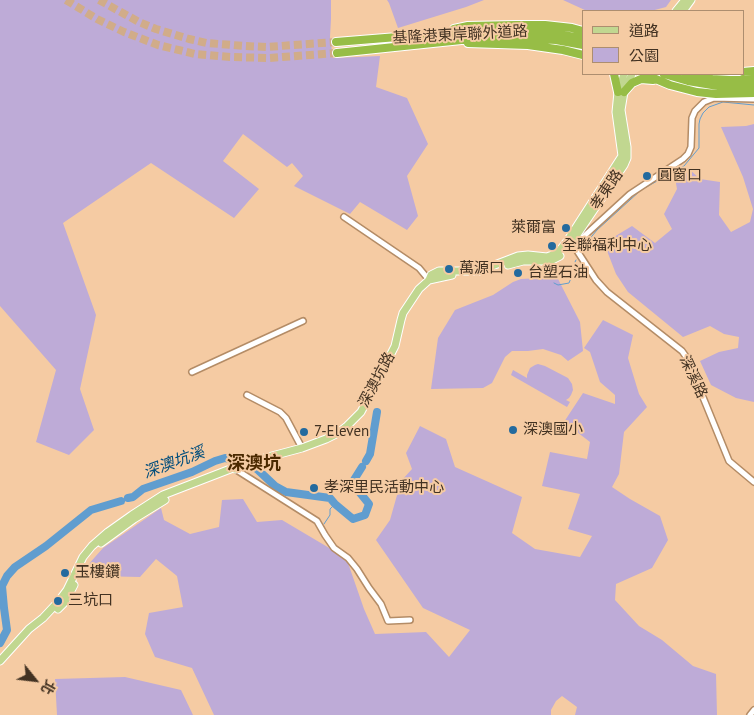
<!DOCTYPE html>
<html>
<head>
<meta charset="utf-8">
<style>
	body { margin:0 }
	#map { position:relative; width:754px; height:715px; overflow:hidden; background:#f5cba3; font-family:"PT Sans","Noto Sans TC",sans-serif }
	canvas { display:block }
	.legend { position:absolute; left:582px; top:10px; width:162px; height:65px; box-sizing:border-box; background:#f5cba3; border:1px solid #ad8e6f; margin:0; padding:6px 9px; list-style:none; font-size:15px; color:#423222 }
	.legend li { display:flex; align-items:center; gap:10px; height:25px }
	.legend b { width:25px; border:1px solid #ad8e6f }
	.north { position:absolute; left:10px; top:655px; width:50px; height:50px; -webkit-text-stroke:4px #f5cba3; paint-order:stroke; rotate:119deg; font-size:14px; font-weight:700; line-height:20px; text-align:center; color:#423222 }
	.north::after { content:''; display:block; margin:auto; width:18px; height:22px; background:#423222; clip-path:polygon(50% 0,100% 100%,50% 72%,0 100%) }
</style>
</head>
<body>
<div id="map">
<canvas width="754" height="715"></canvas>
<ul class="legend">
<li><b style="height:6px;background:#c1d790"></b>道路</li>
<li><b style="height:14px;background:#beabd7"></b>公園</li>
</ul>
<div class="north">北</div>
</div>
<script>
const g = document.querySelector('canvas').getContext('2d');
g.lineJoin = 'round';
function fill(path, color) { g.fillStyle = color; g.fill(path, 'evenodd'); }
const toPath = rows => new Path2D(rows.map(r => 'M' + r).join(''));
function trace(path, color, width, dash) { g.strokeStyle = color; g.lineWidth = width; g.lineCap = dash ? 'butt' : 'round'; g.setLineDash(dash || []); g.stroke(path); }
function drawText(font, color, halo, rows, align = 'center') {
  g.font = font + ' "PT Sans","Noto Sans TC",sans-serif'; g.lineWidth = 4; g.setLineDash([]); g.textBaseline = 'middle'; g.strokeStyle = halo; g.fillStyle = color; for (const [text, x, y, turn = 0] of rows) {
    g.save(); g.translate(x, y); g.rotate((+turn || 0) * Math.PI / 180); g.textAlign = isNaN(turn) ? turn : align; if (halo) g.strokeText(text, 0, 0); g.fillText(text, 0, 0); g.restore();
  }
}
fill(toPath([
	[0,0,331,0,331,19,330,37,333,58,380,56,376,87,407,98,428,144,407,176,418,216,407,230,360,202,350,214,294,186,303,176,292,163,287,167,243,134,223,161,259,189,234,218,151,163,63,223,96,315,80,389,94,430,69,455,36,442,56,370,0,306],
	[387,0,484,0,466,7,398,28,389,3],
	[563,0,671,0,666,7,651,11,587,11],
	[754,124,754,402,736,398,711,385,700,361,719,352,738,348,739,337,724,334,710,326,683,337,628,292,616,274,604,243,632,226,655,243,672,229,664,214,677,189,675,178,689,169,700,179,720,182,719,215,731,232,750,222,753,209,743,177,721,127,746,126],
	[557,277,580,322,583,351,568,361,561,355,543,349,528,351,512,351,505,357,492,383,483,388,431,389,438,338,455,310,493,295,513,282,521,279],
	[603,320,633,335,628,358,639,394,647,407,624,432,619,474,612,487,630,499,660,516,668,540,652,568,616,584,615,600,639,626,662,640,693,666,716,674,717,715,575,715,577,707,562,696,556,701,551,710,551,715,214,715,192,668,155,657,145,634,149,613,183,607,177,576,156,559,140,577,94,576,87,566,103,548,161,508,164,520,190,534,219,527,222,500,243,499,257,522,282,520,336,552,347,560,364,609,375,634,426,632,449,657,470,630,423,608,376,540,390,520,401,481,412,469,406,453,420,426,446,439,455,467,522,497,512,533,535,549,580,557,592,536,568,529,580,494,542,486,550,452,587,459,590,442,564,422,583,393,615,404,615,395,600,382,590,352,584,348],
	[538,364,545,366,568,378,572,384,573,390,571,395,569,398,566,400,570,402,567,407,511,375,513,370,527,378,527,375,530,368,535,365],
	[125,677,181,690,193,715,57,715,55,679]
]), '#beabd7');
trace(toPath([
	[582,248,597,230,641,190,684,166,699,148,699,124,700,119,703,113,709,107,723,102,754,105],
	[554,283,558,285,569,283,571,278,570,272,576,260],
	[324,524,330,515,330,509,335,504]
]), '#609dcf', 1);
trace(toPath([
	[366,461,370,454,377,412],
	[128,498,133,497,143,489,192,472,215,461,225,458,236,460,257,469,275,486,286,492,330,498,335,504,353,519,365,515,369,504,352,483,362,467],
	[0,643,7,630,4,608,2,586,7,576,15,567,46,546,91,510,121,501]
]), '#609dcf', 8);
trace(toPath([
	[66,0,97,19,124,32,158,45,195,54,230,57,269,58,337,53],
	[99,0,139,22,156,29,189,39,207,43,245,46,266,47,336,42]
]), '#d1ac89', 8, [8, 4]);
const minor = toPath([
	[344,217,419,268,429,280],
	[569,241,572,243,596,280,607,292,682,351,687,358,729,461,754,482],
	[572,243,582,238,630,194,683,159,688,154,691,147,692,118,695,111,704,102,714,98,754,99],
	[192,372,303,321],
	[247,395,280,412,286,418,302,448],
	[235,469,317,521,325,535,334,548,348,558,357,569,369,588,381,604,388,621,410,620],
	[750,715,754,710]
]);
const major = toPath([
	[676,11,685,0],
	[683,11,691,0],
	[568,248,624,165,627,158,627,147,621,110,624,92,632,74],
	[508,265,523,261,548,261,552,260,560,256],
	[429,280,452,275],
	[101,543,134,519,165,500],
	[58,609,65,602,74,585],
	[0,661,29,629,43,618,58,602,67,590,83,557,92,546,108,532,132,515,163,495,233,468,235,469,257,460,302,448,326,439,338,433,347,426,361,412,395,346,401,320,403,313,419,289,429,280,431,275,439,271,479,271,518,256,528,255,547,257,555,254,560,250,568,240,622,156,616,112,618,92,624,74]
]);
const highway = toPath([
	[454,29,468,26,516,25,545,25,572,28,583,31],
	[336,42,422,35,478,32,534,31,583,38],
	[468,43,528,45,563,50,583,55],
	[337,53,471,39,497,37,556,40,583,45],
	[743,72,754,71],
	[614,74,618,92],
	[644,74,670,85,697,92,716,94,754,93],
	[664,74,688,81,718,86,740,87,754,85],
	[686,74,712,79,730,80,746,80,754,79],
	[624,92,632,83,641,79,653,80]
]);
trace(minor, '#b48c66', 8);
trace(major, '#fff', 9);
trace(highway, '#fff', 10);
trace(minor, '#fff', 5);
trace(major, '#c1d790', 7);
trace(highway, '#97bd46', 8);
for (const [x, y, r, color] of [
	[647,176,5,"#236a9e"],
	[566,228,5,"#236a9e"],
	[552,246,5,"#236a9e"],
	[449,269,5,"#236a9e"],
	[518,273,5,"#236a9e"],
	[513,430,5,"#236a9e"],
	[304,432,5,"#236a9e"],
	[314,488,5,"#236a9e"],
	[65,573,5,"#236a9e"],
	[58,601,5,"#236a9e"]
]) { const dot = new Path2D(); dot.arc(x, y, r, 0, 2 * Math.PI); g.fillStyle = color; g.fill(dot); trace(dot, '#f5cba3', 2); }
drawText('15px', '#423222', '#f5cba3', [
	["基隆港東岸聯外道路",460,35,-3],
	["孝東路",607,190,-56],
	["深溪路",693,377,65],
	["深澳坑路",377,380,-62]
]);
drawText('15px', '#423222', '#f5cba3', [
	["圓窗口",657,176],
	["萊爾富",556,228,"right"],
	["全聯福利中心",562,246],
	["萬源口",459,269],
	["台塑石油",528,273],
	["深澳國小",523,430],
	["7-Eleven",314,432],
	["孝深里民活動中心",324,488],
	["玉樓鑽",75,573],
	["三坑口",68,601]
], 'left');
drawText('italic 16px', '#004d7c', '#f5cba3', [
	["深澳坑溪",174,463,-20]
]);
drawText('bold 18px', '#4a2900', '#f5cba3', [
	["深澳坑",254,464]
]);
</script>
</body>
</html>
